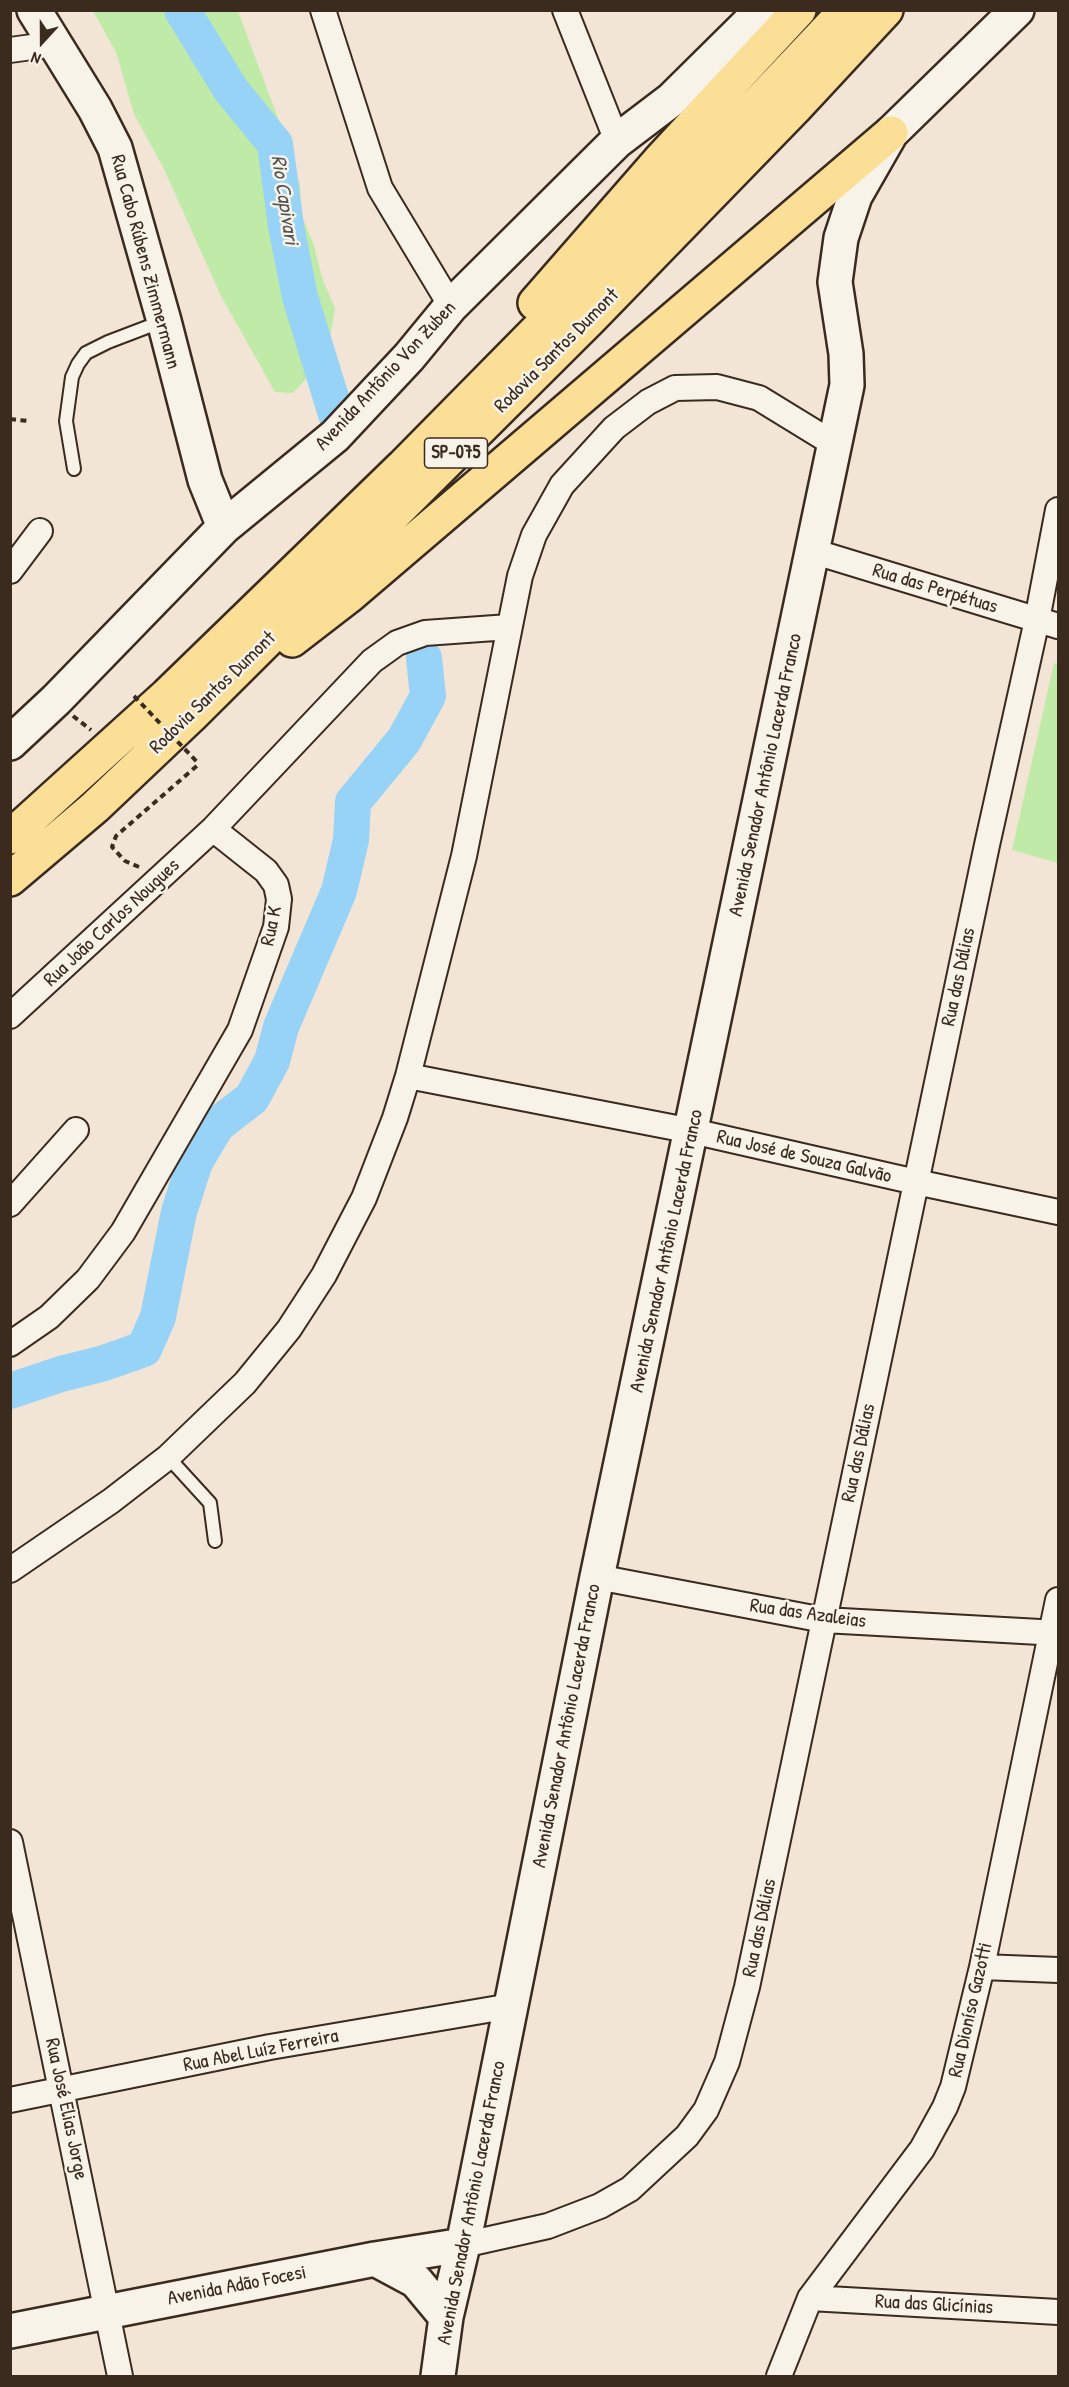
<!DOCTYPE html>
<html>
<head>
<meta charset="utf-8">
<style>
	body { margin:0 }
	#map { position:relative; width:1069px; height:2387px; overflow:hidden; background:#f2e5d6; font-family:"Patrick Hand",sans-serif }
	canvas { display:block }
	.frame { position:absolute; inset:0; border:12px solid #3b2a1e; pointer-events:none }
	.north { position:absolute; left:12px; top:12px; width:60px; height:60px; -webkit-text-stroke:4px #f7f3e8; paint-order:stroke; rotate:201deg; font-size:16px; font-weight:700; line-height:24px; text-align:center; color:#3b2a1e }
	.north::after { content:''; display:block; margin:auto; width:21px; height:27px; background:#3b2a1e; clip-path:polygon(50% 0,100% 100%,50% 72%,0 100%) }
</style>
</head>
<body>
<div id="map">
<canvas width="1069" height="2387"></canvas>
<div class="frame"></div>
<div class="north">N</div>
</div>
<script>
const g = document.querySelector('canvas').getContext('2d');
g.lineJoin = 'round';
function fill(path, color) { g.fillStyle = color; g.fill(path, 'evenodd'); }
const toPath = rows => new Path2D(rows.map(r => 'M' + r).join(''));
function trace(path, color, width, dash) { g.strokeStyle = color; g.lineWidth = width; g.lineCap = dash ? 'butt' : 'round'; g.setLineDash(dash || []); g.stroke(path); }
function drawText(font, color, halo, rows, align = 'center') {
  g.font = font + ' "Patrick Hand",sans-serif'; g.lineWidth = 5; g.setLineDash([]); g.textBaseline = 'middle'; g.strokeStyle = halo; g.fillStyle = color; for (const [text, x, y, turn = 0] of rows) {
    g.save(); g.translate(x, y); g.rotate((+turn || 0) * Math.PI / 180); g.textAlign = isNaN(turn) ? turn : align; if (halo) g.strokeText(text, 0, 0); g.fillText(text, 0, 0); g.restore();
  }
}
fill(toPath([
	[93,11,238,11,279,121,287,154,300,184,301,214,314,245,322,278,335,308,329,344,314,371,293,393,275,392,221,296,163,167,134,114,116,52],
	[1054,663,1058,664,1058,863,1012,850]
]), '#c0eaa7');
trace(toPath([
	[182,10,231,90,275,144,286,226,300,297,336,414],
	[10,1391,61,1374,101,1364,144,1349,158,1317,179,1212,195,1162,217,1125,252,1098,272,1061,281,1027,339,891,351,840,353,802,404,740,428,696,424,658]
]), '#96d3f7', 36);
const lane = toPath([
	[74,469,66,421,72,377,78,364,86,353,108,342,163,321],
	[168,1457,210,1503,215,1541]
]);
const street = toPath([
	[323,10,380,188,451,306],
	[565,10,617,141],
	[10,50,54,44],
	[812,551,1058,626],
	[10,571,40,531],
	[10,1016,213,829,372,661,397,643,425,633,509,627],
	[408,1076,692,1131,916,1182,1058,1212],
	[10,1204,76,1130],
	[10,1344,49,1317,88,1279,123,1232,240,1030,276,927,279,899,276,885,266,871,213,829],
	[10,1570,111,1501,168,1457,245,1383,289,1329,324,1275,364,1198,395,1118,408,1076,464,856,520,576,534,535,562,485,614,428,648,402,675,388,717,387,759,398,834,444],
	[597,1577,824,1620,1058,1633],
	[10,1842,120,2376],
	[982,1967,1058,1970],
	[10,2100,270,2047,511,2006],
	[463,2245,548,2226,600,2206,630,2189,687,2136,706,2110,727,2062,747,1987,987,845,1037,620,1058,510],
	[810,2298,1058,2312],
	[779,2376,810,2298,922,2149,945,2107,953,2087,982,1967,1058,1600]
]);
const secondary = toPath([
	[34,10,95,109,115,148,164,321,205,480,224,527],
	[10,743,56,700,224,527,335,436,409,357,451,306,617,141,671,100,762,10],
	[375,2259,416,2281,446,2317],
	[10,2331,375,2259,463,2245],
	[438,2376,446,2317,463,2245,597,1577,847,385,846,354,835,282,841,238,855,196,891,133,1017,10]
]);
const highway = toPath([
	[535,303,659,161,799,10],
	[292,640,349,596,891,133],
	[10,837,167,695,403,466,683,182,846,10],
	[10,879,95,807,192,715,590,319,795,108,886,10]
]);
trace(lane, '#3b2a1e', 16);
trace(street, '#3b2a1e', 28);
trace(secondary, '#3b2a1e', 38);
trace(highway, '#3b2a1e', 38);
trace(toPath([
	[10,419,28,421],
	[73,716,91,730],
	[139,867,125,861,112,847,116,836,199,764]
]), '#3b2a1e', 4, [6, 4.5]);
trace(lane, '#f7f3e8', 12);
trace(street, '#f7f3e8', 24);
trace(secondary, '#f7f3e8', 33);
trace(highway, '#fbdf96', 33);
trace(toPath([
	[134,696,199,764]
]), '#3b2a1e', 4, [6, 4.5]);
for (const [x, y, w] of [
	[456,453,63]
]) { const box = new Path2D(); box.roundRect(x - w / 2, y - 15, w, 30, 4.5); g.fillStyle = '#f7f3e8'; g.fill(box); trace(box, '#3b2a1e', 1.5); }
drawText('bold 18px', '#3b2a1e', null, [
	["SP-075",456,453]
]);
drawText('20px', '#3b2a1e', '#f7f3e8', [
	["Rua Cabo Rúbens Zimmermann",145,262,75],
	["Rodovia Santos Dumont",557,351,-45],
	["Avenida Antônio Von Zuben",386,376,-47],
	["Rua das Perpétuas",935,589,17],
	["Rodovia Santos Dumont",213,693,-44],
	["Avenida Senador Antônio Lacerda Franco",766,775,-78],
	["Rua João Carlos Nougues",112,923,-43],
	["Rua K",272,926,-78],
	["Rua das Dálias",959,977,-78],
	["Rua José de Souza Galvão",804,1157,13],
	["Avenida Senador Antônio Lacerda Franco",667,1251,-78],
	["Rua das Dálias",859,1453,-78],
	["Rua das Azaleias",808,1614,8],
	["Avenida Senador Antônio Lacerda Franco",567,1726,-79],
	["Rua das Dálias",760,1928,-78],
	["Rua Dioníso Gazotti",971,2010,-77],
	["Rua Abel Luíz Ferreira",261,2051,-11],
	["Rua José Elias Jorge",66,2109,78],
	["Avenida Senador Antônio Lacerda Franco",472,2203,-79],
	["Avenida Adão Focesi",237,2286,-11],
	["Rua das Glicínias",934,2305,3]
]);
drawText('italic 21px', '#525454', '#f7f3e8', [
	["Rio Capivari",284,200,81]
]);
</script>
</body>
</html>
